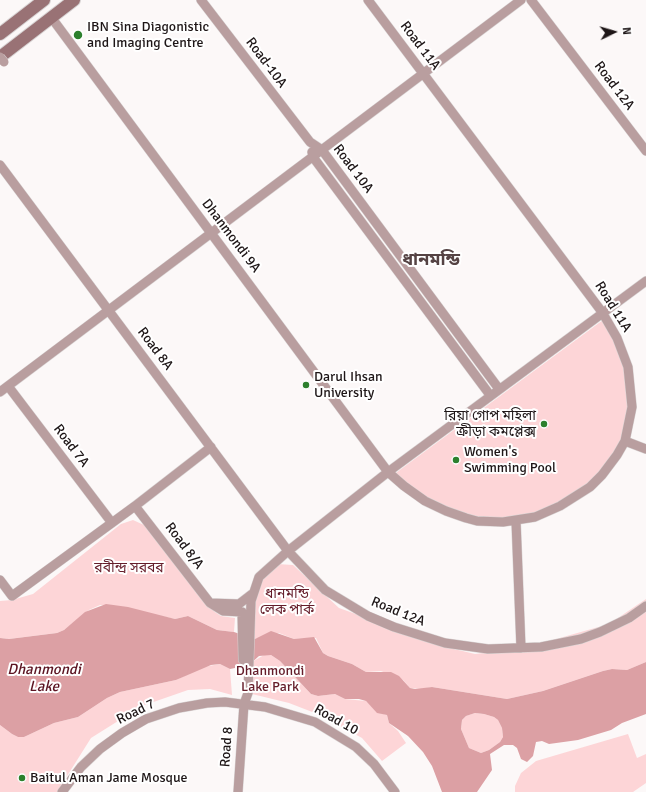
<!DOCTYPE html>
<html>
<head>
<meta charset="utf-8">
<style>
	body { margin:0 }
	#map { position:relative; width:646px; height:792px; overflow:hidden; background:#fcf8f8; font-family:Signika,sans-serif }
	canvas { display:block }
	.north { position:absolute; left:594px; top:12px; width:40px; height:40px; -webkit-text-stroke:3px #fff; paint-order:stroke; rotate:85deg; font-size:11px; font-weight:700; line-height:16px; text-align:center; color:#1e1617 }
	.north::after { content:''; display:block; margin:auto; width:14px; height:18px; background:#1e1617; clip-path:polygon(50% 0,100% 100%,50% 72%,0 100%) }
</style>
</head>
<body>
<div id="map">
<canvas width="646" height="792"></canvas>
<div class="north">N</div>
</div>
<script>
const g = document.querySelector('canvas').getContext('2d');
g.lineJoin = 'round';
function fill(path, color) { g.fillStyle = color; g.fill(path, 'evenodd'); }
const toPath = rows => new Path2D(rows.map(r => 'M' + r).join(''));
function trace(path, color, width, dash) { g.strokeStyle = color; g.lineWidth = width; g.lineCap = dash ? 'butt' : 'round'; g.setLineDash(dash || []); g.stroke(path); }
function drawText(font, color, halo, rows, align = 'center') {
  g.font = font + ' Signika,"Noto Sans Bengali",sans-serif'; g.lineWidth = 4; g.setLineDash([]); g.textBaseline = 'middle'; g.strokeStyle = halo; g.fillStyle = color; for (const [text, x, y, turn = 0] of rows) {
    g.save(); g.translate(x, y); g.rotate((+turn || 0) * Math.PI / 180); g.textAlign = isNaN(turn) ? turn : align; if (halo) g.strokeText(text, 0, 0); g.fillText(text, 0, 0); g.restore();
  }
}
fill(toPath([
	[603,320,612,335,624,365,629,403,624,433,613,455,590,483,544,512,509,518,466,516,440,506,393,475],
	[133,520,144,525,215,612,221,616,235,618,234,632,217,630,188,616,175,619,110,605,100,605,89,610,64,630,57,633,9,639,0,638,0,601,12,600,33,594,121,524],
	[277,564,293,565,339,608,454,649,475,654,521,649,609,624,646,599,646,662,627,670,612,669,603,671,543,691,507,699,432,687,421,689,410,688,403,680,381,671,366,672,352,664,328,656,323,653,316,638,294,639,279,633,255,639,250,638,253,600,264,575],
	[264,655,271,655,280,661,311,694,318,696,335,694,345,699,366,701,377,712,387,715,389,723,398,731,406,743,382,761,362,738,320,715,289,703,252,694,252,662],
	[220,664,230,669,232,695,210,689,188,690,142,706,91,738,57,792,0,792,0,725,12,734,18,737,24,737,54,723,78,717,107,698,120,692,176,680,203,667],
	[475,713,484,714,494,717,498,720,502,728,503,737,500,742,489,750,481,753,469,748,461,729,462,720,466,716],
	[628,734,637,758,646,754,646,783,633,792,515,792,515,786,521,773,536,761]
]), '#fdd5d7');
fill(toPath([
	[106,604,128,607,175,619,188,616,217,630,234,632,255,639,271,631,294,639,314,637,323,653,328,656,352,664,366,672,391,672,399,676,410,688,415,689,432,687,507,699,543,691,603,671,612,669,627,670,646,662,646,714,622,723,611,730,578,740,549,744,542,741,536,742,533,756,527,762,521,759,517,748,513,745,504,745,490,754,492,770,477,792,442,792,432,766,423,752,408,736,389,723,387,715,377,713,366,701,359,699,345,699,335,694,318,696,311,694,280,661,271,655,259,656,249,665,230,669,220,664,211,665,176,680,120,692,107,698,78,717,54,723,24,737,18,737,12,734,0,725,0,638,9,639,57,633,64,630,85,612],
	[475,713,484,714,494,717,498,720,502,728,503,737,500,742,489,750,481,753,469,748,461,729,462,720,466,716]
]), '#dca0a4');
const street = toPath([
	[201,0,310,142,322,150,499,389],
	[531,0,646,151],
	[51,17,388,472,404,486,425,501,446,511,466,518,477,521,503,522,535,517,560,506,590,487,602,475,617,455,625,441,632,407,628,367,617,338,602,312,368,0],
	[312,152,313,157,490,395],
	[0,165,288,551,325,590,368,616,394,627,445,643,488,649,541,647,581,639,600,632,629,618,646,606],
	[8,386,112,523],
	[0,392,521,0],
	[625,441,646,449],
	[135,506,210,603,223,611,242,612,243,660],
	[516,521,521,648],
	[0,580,12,596,135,506,211,447],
	[210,603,239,604,252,594],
	[62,792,81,767,100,749,122,733,146,719,179,708,207,703,225,702,265,707,315,722,356,747,374,764,395,792],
	[238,792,244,704,248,693,251,601,259,577,288,551,388,472,646,281]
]);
const secondary = toPath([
	[0,34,44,0],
	[0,57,74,0]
]);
trace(street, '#d8d4d4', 10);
trace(secondary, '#d8d4d4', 14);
trace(street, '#b99e9f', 9);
trace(secondary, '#997275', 12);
const streetBridge = toPath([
	[0,57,4,62]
]);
trace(streetBridge, '#d8d4d4', 10, []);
trace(streetBridge, '#b99e9f', 9);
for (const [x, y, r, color] of [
	[78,35,5,"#2c802d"],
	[306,385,4,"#2c802d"],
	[544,424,4,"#2c802d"],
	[456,460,4,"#2c802d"],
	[22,778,4,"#2c802d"]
]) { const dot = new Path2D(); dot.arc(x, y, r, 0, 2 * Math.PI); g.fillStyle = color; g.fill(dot); trace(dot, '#fff', 1.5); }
drawText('14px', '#1e1617', '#fff', [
	["IBN Sina Diagonistic",87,27],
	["and Imaging Centre",87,43],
	["Darul Ihsan",314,377],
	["University",314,393],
	["রিয়া গোপ মহিলা",536,416,"right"],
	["ক্রীড়া কমপ্লেক্স",536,432,"right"],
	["Women's",464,452],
	["Swimming Pool",464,468],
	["Baitul Aman Jame Mosque",30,778]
], 'left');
drawText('14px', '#1e1617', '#fff', [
	["Road 11A",420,46,53],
	["Road-10A",266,63,53],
	["Road 12A",614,86,53],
	["Road 10A",353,169,53],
	["Dhanmondi 9A",231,236,53],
	["Road 11A",613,307,58],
	["Road 8A",155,349,53],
	["Road 7A",71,446,53],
	["Road 8/A",184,546,53],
	["Road 12A",398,612,22],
	["Road 7",136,712,-26],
	["Road 10",336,720,29],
	["Road 8",227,747,-86]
]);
drawText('14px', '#651d2a', '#fff', [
	["রবীন্দ্র সরবর",129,568],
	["ধানমন্ডি",287,594],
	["লেক পার্ক",287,610],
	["Dhanmondi",270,671],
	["Lake Park",270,687]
]);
drawText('italic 15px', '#5c1422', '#fff', [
	["Dhanmondi",44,670],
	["Lake",44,687]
]);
drawText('bold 18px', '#554344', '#fff', [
	["ধানমন্ডি",431,260]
]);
</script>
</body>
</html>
